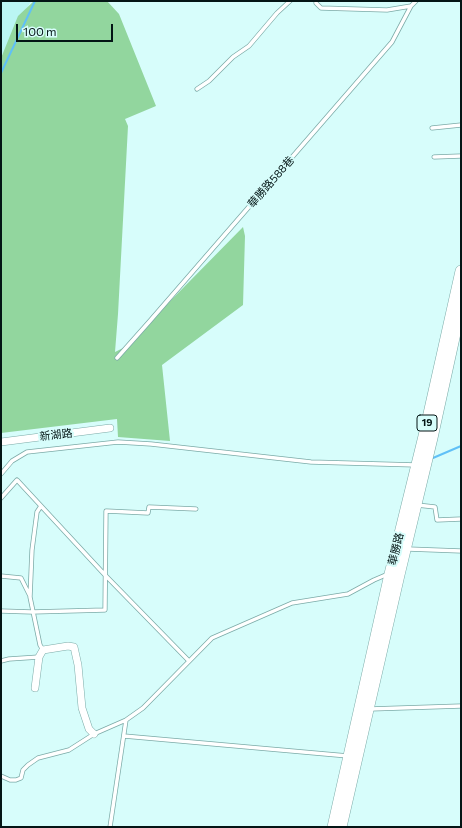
<!DOCTYPE html>
<html>
<head>
<meta charset="utf-8">
<style>
	body { margin:0 }
	#map { position:relative; width:462px; height:828px; overflow:hidden; background:#d7fdfb; font-family:Commissioner,sans-serif }
	canvas { display:block }
	.frame { position:absolute; inset:0; border:2px solid #041515; pointer-events:none }
	.scale { position:absolute; left:16px; top:24px; width:97px; height:18px; box-sizing:border-box; border:2px solid #041515; border-top:0; padding-left:5px; font-size:12px; line-height:14px; white-space:nowrap; color:#041515; -webkit-text-stroke:3px #d7fdfb; paint-order:stroke }
</style>
</head>
<body>
<div id="map">
<canvas width="462" height="828"></canvas>
<div class="frame"></div>
<div class="scale">100 m</div>
</div>
<script>
const g = document.querySelector('canvas').getContext('2d');
g.lineJoin = 'round';
function fill(path, color) { g.fillStyle = color; g.fill(path, 'evenodd'); }
const toPath = rows => new Path2D(rows.map(r => 'M' + r).join(''));
function trace(path, color, width, dash) { g.strokeStyle = color; g.lineWidth = width; g.lineCap = dash ? 'butt' : 'round'; g.setLineDash(dash || []); g.stroke(path); }
function drawText(font, color, halo, rows, align = 'center') {
  g.font = font + ' Commissioner,"Noto Sans TC",sans-serif'; g.lineWidth = 4; g.setLineDash([]); g.textBaseline = 'middle'; g.strokeStyle = halo; g.fillStyle = color; for (const [text, x, y, turn = 0] of rows) {
    g.save(); g.translate(x, y); g.rotate((+turn || 0) * Math.PI / 180); g.textAlign = isNaN(turn) ? turn : align; if (halo) g.strokeText(text, 0, 0); g.fillText(text, 0, 0); g.restore();
  }
}
fill(toPath([
	[1,1,31,1,1,57]
]), '#baf6f3');
fill(toPath([
	[34,1,107,1,119,14,156,106,125,119,128,126,118,314,115,352,125,347,243,227,245,236,243,305,162,365,170,441,118,437,117,419,1,433,1,58,18,16]
]), '#92d69e');
trace(toPath([
	[1,73,35,1],
	[433,458,461,446]
]), '#60c0f7', 2);
const lane = toPath([
	[316,1,316,3,321,8,387,10,411,6],
	[197,89,209,81,233,57,249,46,277,13,290,1],
	[432,128,461,125],
	[434,157,461,156],
	[117,358,149,322,392,42,411,6,416,1],
	[1,474,12,461,27,452,118,442,151,444,311,462,416,465],
	[1,498,17,480,105,575,189,661],
	[417,505,435,507,437,520,461,519],
	[41,506,37,512,32,550,30,597,40,645,43,650],
	[408,549,461,551],
	[1,576,21,578,30,596],
	[1,611,32,612,105,610,106,511,148,513,149,507,196,509],
	[1,661,9,659,39,657],
	[370,709,461,706],
	[124,736,348,756],
	[1,776,10,780,16,780,21,778,23,770,28,765,38,758,69,750,94,734,126,720],
	[110,827,126,720,143,708,212,638,292,603,348,594,374,580,388,574]
]);
const street = toPath([
	[1,442,110,428],
	[35,688,39,657,43,650,68,646,74,647,78,665,82,708,89,729,94,734]
]);
const primary = toPath([
	[333,827,390,574,424,436,461,271],
	[341,827,399,575,432,438,461,306]
]);
trace(lane, '#7baaa7', 5);
trace(street, '#7baaa7', 8);
trace(primary, '#7baaa7', 12);
trace(lane, '#fff', 3.5);
trace(street, '#fff', 7);
trace(primary, '#fff', 11);
for (const [x, y, w] of [
	[427,423,20]
]) { const box = new Path2D(); box.roundRect(x - w / 2, y - 8, w, 16, 3); g.fillStyle = '#d7fdfb'; g.fill(box); trace(box, '#041515', 1); }
drawText('bold 10px', '#041515', null, [
	["19",427,423]
]);
drawText('11px', '#041515', '#d7fdfb', [
	["華勝路588巷",271,182,-49],
	["新湖路",56,435,-7],
	["華勝路",396,549,-76]
]);
</script>
</body>
</html>
